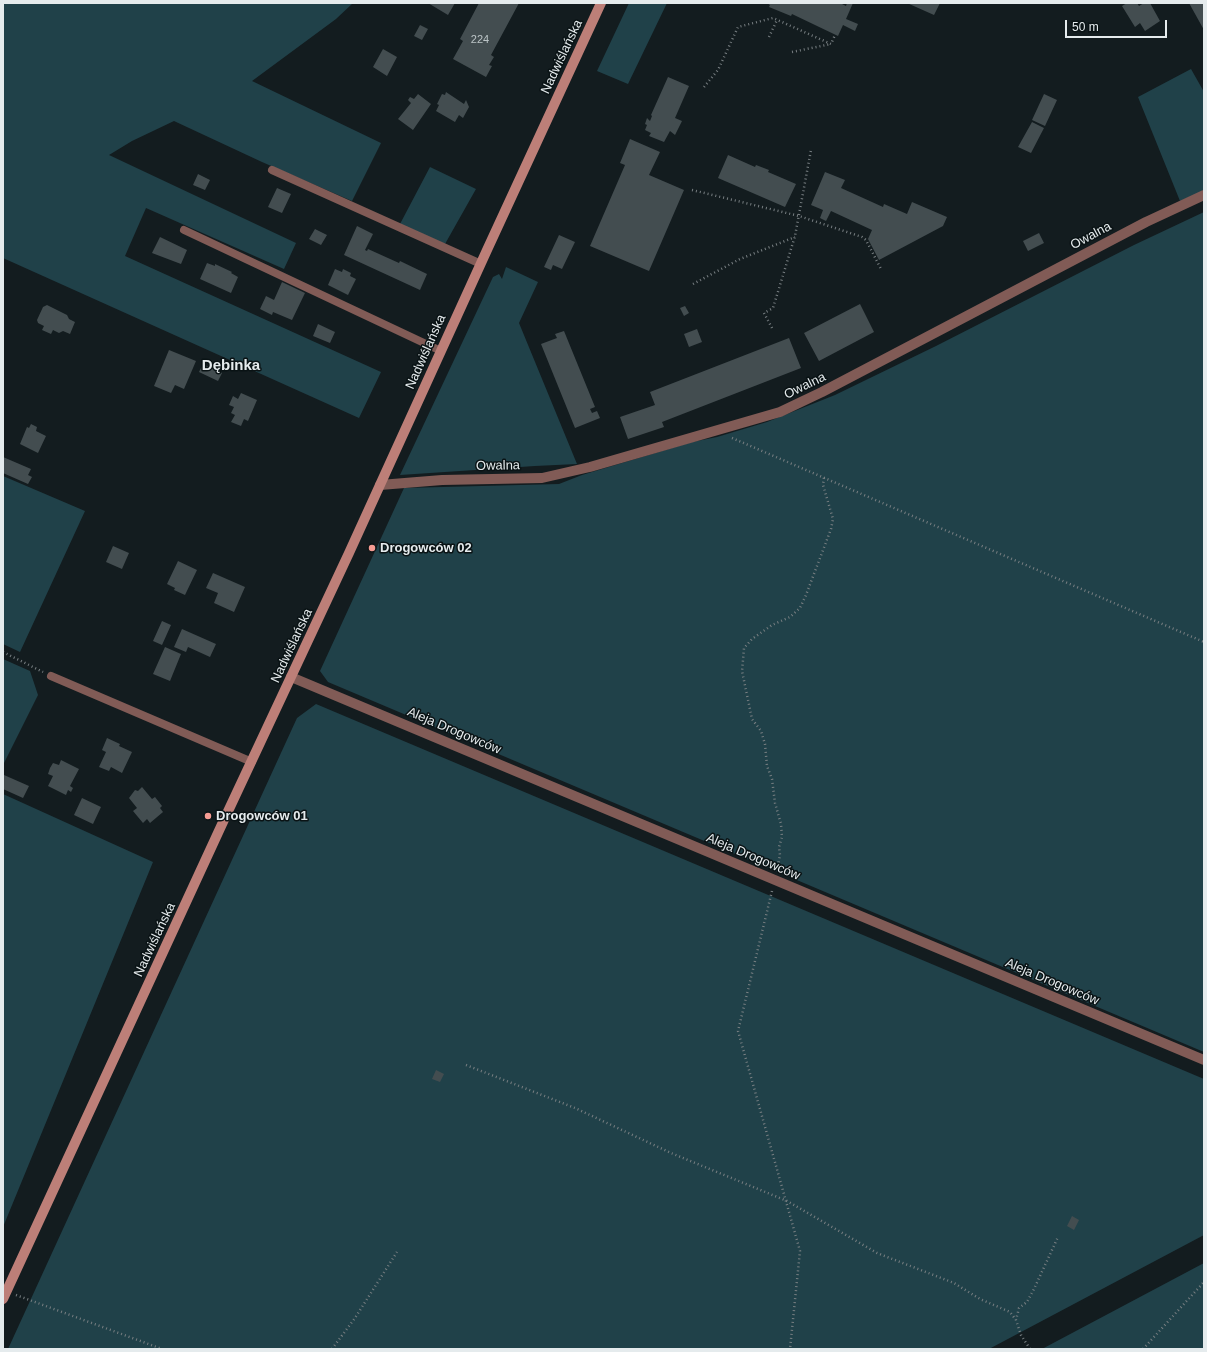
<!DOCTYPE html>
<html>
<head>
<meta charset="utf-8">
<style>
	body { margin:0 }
	#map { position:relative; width:1207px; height:1352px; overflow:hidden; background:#131c1f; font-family:Arial,sans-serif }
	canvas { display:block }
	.frame { position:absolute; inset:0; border:4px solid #e5ebed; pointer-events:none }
	.scale { position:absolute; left:1065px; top:20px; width:102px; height:18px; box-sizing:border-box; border:2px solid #e5ebed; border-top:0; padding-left:5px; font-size:12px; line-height:14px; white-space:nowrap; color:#e5ebed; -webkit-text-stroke:3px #0a1315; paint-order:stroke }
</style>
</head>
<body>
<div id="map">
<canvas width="1207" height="1352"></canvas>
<div class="frame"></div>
<div class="scale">50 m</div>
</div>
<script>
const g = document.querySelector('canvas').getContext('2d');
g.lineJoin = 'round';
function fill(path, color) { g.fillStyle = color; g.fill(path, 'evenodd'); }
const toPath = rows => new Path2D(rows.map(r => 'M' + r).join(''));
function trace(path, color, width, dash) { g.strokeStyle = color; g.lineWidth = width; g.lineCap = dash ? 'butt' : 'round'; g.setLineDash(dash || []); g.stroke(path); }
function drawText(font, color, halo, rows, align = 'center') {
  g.font = font + ' Arial,sans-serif'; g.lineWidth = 3; g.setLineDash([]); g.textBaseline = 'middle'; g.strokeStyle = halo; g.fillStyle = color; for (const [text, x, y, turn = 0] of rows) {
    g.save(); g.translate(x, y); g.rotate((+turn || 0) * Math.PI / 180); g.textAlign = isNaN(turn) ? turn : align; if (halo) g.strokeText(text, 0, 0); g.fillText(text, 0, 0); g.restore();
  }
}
fill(toPath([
	[3,3,353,3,336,19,252,81,381,143,352,201,262,162,174,121,132,141,109,155,296,243,284,269,146,208,125,256,381,372,359,418,3,258],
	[629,3,667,3,628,84,597,71],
	[1191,69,1204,92,1204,191,1180,201,1138,97],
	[430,167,476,189,445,244,400,224],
	[1204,212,1204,1052,328,682,320,671,404,488,559,484,582,475,692,442,717,437,767,422,835,395,936,346,1134,245],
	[506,267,538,282,519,323,577,464,535,466,400,475,493,277,499,274,502,279],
	[3,476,85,511,20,652,3,644],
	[3,659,30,671,38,695,3,765],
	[316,704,1204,1079,1204,1235,989,1349,8,1349,297,718],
	[3,794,153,862,3,1227],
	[1204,1263,1204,1349,1042,1349]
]), '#204149');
fill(toPath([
	[428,3,455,3,448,15],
	[479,3,519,3,491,55,494,57,489,65,492,66,486,77,453,59,463,41,460,39],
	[767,3,840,3,846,6,847,3,853,3,846,19,858,24,855,31,843,25,838,36,792,14,791,16,769,7,770,5],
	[907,3,940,3,934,15],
	[1127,3,1137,3,1139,6,1144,3,1150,3,1160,21,1145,31,1140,23,1135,27,1122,6],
	[1189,3,1204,3,1204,30],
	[420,25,428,29,422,40,414,36],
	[383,49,397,57,387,76,373,67],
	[668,77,689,86,675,118,682,121,675,135,670,131,664,142,649,136,651,133,645,130,647,125,645,124,647,118,650,121,652,116,651,115],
	[446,92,464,104,466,100,469,107,463,118,459,115,455,122,436,111,439,105,437,104,442,94,445,95],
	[418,94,431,104,413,130,398,119,411,103,408,100,410,97,414,99],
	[1044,94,1057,100,1045,126,1032,120],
	[1032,122,1044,128,1031,153,1018,147],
	[630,139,660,152,649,175,684,190,649,271,590,246,625,165,620,163],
	[728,155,755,167,756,165,769,170,768,172,796,184,785,207,718,178],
	[825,172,845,180,841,188,883,207,884,204,907,214,912,202,947,217,943,226,879,260,868,239,872,230,831,211,826,221,820,218,823,210,811,205],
	[198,174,210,180,205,190,193,185],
	[277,188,291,194,282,213,268,207],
	[357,226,373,234,365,250,367,251,368,249,399,263,400,261,427,274,420,290,344,255],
	[315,229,327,235,321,245,309,239],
	[1039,233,1044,243,1028,251,1023,241],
	[559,235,575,242,562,269,553,265,551,270,544,267],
	[160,237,187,250,181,264,152,253],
	[207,263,215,266,215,264,232,272,231,273,238,277,231,293,200,279],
	[335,269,342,272,343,269,351,273,350,276,356,279,348,295,328,285],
	[282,282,305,293,292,320,273,312,272,315,260,309,266,296,274,300],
	[860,304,874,332,819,361,804,333],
	[47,305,67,315,69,319,75,322,70,334,63,331,59,333,53,330,51,334,42,330,44,326,38,323,37,320,43,307],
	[685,306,689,313,684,316,680,308],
	[318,324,335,332,330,343,313,336],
	[697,329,702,342,689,347,684,334],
	[564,331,595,407,590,409,592,413,597,411,600,418,575,428,541,344,557,338,555,334],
	[789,338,801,368,662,422,664,427,628,439,620,417,655,405,650,392],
	[169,350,196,361,184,389,175,385,171,393,154,386],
	[203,364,222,373,218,381,199,372],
	[241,393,257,400,248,421,244,419,241,426,231,422,235,415,231,413,234,407,229,405,233,396,238,399],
	[31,424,37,427,36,431,46,436,38,453,20,444,27,427,29,428],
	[3,457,31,469,28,475,32,477,28,484,3,473],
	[113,546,129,553,122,569,106,562],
	[178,561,197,570,185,595,174,590,175,588,167,584],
	[213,573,245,587,234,612,214,603,218,593,206,588],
	[162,621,171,625,162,645,153,641],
	[182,629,216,644,210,657,188,647,186,652,174,647],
	[165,647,181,654,170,681,153,674],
	[107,738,120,744,119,746,132,752,122,773,111,767,109,771,99,767,106,752,102,750],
	[61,760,79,769,70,786,73,788,71,792,68,790,66,795,48,786,53,776,48,774,50,768,53,763,59,765],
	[4,775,29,786,23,798,3,789],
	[142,787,152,799,155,797,162,806,160,808,163,812,150,823,147,819,143,823,133,811,137,808,129,798,135,790,138,791],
	[82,798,101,807,93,824,74,815],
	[436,1070,444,1074,440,1082,432,1079],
	[1072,1216,1079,1220,1074,1230,1067,1226]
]), '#434d50');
trace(toPath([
	[769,37,777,20],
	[792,52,831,44],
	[704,87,718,70,738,27,773,18,831,44,835,35],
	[692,190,799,216,862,237,866,240,881,269],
	[693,284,740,259,795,237],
	[772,328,764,313,773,308,795,236,811,150],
	[732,438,1204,642],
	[3,652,43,672],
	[777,870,780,855,779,847,782,837,781,824,775,803,772,779,767,766,765,744,761,731,752,719,742,671,743,660,744,648,752,639,772,625,790,617,800,608,806,595,831,529,833,519,823,485,824,477],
	[772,891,738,1031,800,1251,790,1349],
	[466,1065,575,1108,671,1153,787,1201,877,1253,954,1283,980,1299,1010,1312,1016,1320],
	[16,1295,162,1349],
	[332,1349,355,1318,397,1252],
	[1030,1349,1021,1335,1016,1320,1019,1308,1027,1302,1034,1289,1058,1237],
	[1143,1349,1204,1282]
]), '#787f82', 2.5, [1, 3]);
trace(toPath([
	[272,170,481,264],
	[184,230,441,351],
	[51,676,252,762]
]), '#815b56', 8);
trace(toPath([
	[380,485,442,480,542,478,590,467,780,412,822,392,1146,222,1204,195],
	[291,677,1204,1060]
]), '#815b56', 10);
trace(toPath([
	[3,1299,223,822,349,553,487,250,601,3]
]), '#bd7f78', 10);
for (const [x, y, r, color] of [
	[372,548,4,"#f59c93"],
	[208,816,4,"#f59c93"]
]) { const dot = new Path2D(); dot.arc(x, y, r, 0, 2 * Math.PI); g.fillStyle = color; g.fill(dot); trace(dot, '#0a1315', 1.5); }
drawText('11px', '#bcc4c6', null, [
	["224",480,40]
]);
drawText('13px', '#e5ebed', '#0a1315', [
	["Nadwiślańska",562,57,-65],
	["Owalna",1091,236,-28],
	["Nadwiślańska",426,352,-66],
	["Owalna",805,386,-26],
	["Owalna",498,466,-1],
	["Nadwiślańska",292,646,-65],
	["Aleja Drogowców",454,731,23],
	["Aleja Drogowców",753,857,23],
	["Nadwiślańska",155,940,-65],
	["Aleja Drogowców",1052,982,23]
]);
drawText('bold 13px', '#e5ebed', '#0a1315', [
	["Drogowców 02",380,548],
	["Drogowców 01",216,816]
], 'left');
drawText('bold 15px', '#e5ebed', '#0a1315', [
	["Dębinka",231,366]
]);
</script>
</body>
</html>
